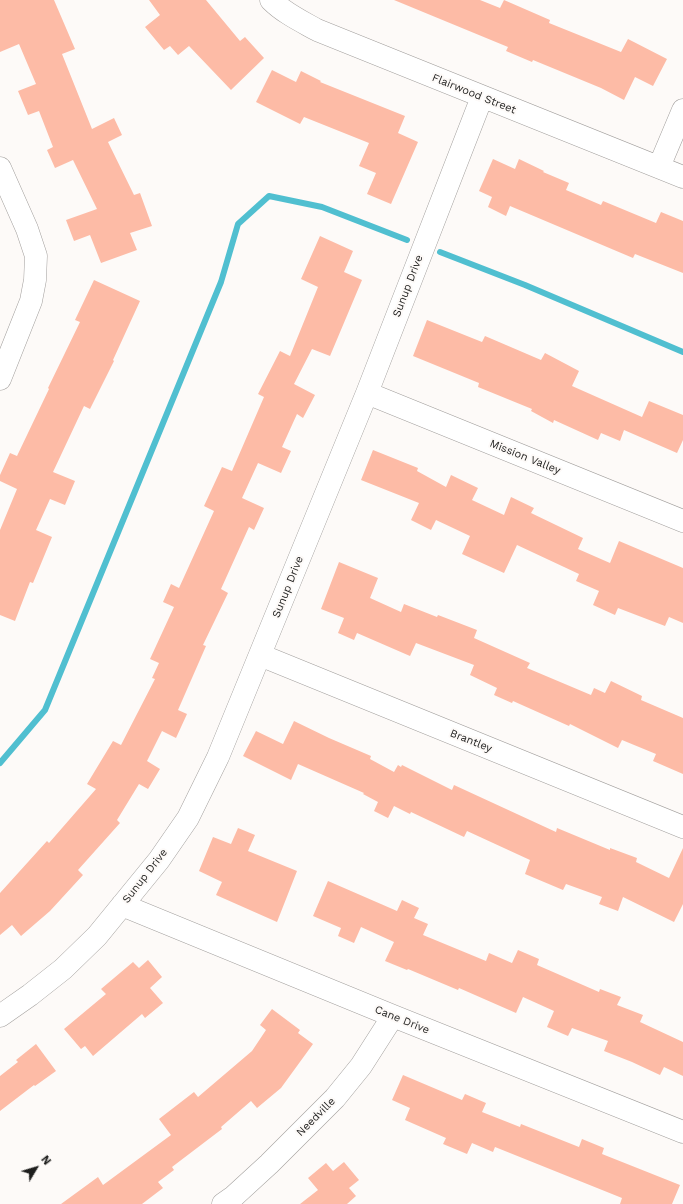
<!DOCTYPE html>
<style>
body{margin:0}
#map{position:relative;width:683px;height:1204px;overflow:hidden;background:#fdfaf8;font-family:"Work Sans",sans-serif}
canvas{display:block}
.north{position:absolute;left:16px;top:1148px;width:40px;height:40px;-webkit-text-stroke:3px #fdfaf8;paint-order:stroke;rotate:52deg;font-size:11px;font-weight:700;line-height:16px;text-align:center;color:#1e1e1d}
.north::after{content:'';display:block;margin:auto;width:14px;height:18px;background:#1e1e1d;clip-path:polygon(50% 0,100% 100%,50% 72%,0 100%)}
</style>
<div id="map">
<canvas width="683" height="1204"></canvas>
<div class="north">N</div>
</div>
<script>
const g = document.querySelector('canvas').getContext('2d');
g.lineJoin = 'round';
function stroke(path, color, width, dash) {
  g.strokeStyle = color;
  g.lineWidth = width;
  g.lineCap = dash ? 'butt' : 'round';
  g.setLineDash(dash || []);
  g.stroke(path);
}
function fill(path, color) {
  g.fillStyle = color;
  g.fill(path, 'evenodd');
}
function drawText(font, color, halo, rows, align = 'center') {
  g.font = font + ' "Work Sans",sans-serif';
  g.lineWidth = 4;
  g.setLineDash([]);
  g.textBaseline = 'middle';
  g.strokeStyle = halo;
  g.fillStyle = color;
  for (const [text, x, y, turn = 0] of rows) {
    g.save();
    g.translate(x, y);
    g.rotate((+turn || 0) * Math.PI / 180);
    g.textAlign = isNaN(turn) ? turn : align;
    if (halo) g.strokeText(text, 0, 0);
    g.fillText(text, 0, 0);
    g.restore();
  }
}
stroke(new Path2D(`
 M 440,252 L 525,285 L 683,352
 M 0,763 L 45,710 L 221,282 L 238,224 L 269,196 L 322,207 L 407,240`), '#50bfd0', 6);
fill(new Path2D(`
 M 0,0 L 54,0 L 75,49 L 62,54 L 92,129 L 114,118 L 122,135 L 108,142 L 134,195 L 140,193 L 152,226 L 130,233 L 137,250 L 101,263 L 90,235 L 74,241 L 66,220 L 97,209 L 73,160 L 55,168 L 47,150 L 53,147 L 39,111 L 28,115 L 18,91 L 36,84 L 19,44 L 0,52 Z
 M 149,0 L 206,0 L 240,41 L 245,37 L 264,58 L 231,90 L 189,46 L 178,55 L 170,46 L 164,50 L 145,27 L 160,15 Z
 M 394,0 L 480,0 L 500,8 L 504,0 L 550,20 L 549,23 L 621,52 L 628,39 L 667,59 L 653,86 L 635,77 L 624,100 L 601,88 L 533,60 L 532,62 L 506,51 L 508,47 Z
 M 272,70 L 296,82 L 301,71 L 321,81 L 320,82 L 405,116 L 398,133 L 418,142 L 391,204 L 367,194 L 376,173 L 359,166 L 369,143 L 304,117 L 300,124 L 256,102 Z
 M 493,159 L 515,169 L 519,159 L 544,171 L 543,172 L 569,183 L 566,190 L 601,205 L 603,201 L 656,223 L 661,212 L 683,221 L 683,273 L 635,254 L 633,258 L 510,206 L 506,216 L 488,207 L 492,197 L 479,191 Z
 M 320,236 L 353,251 L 344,272 L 362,280 L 330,356 L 312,349 L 294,384 L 315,395 L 303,418 L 297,414 L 282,447 L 291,451 L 281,473 L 258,463 L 242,498 L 264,508 L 254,530 L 249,527 L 221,589 L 228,593 L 203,645 L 206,646 L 178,710 L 187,714 L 176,738 L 162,731 L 147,761 L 160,769 L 148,789 L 139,784 L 117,820 L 120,823 L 78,870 L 83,875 L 50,911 L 21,936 L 12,925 L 0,935 L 0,893 L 47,841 L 49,843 L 96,789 L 87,784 L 113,741 L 121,745 L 155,679 L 152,678 L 159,663 L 150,659 L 174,607 L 163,602 L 171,584 L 179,588 L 214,511 L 204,506 L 222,467 L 232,471 L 264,397 L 258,394 L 280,351 L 290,356 L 318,287 L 301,279 Z
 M 94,280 L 140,301 L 113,360 L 114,361 L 90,409 L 84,406 L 53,472 L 75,481 L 65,505 L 50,499 L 36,530 L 52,537 L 33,583 L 30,582 L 15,621 L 0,615 L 0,530 L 17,489 L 0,481 L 0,475 L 10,453 L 17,456 L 49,389 L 48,388 L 80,322 L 75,320 Z
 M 427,320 L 482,342 L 485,336 L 541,360 L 545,353 L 579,371 L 572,386 L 642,417 L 649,401 L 683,415 L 683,440 L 677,453 L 624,430 L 620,441 L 601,433 L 598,440 L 554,420 L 553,423 L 531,411 L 532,409 L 478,387 L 479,383 L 413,356 Z
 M 373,450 L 418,468 L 417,471 L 446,487 L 451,475 L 478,488 L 472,500 L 504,515 L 511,497 L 534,508 L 531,513 L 583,538 L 578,549 L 610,563 L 619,541 L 683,568 L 683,623 L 669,617 L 665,626 L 618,608 L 615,615 L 593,605 L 599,591 L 576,581 L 579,574 L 517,545 L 504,573 L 462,554 L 470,536 L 436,520 L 431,530 L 411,520 L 419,503 L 361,480 Z
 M 339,562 L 378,578 L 370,598 L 401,612 L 404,604 L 437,617 L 438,615 L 477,630 L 474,638 L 530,663 L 527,668 L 591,695 L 594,688 L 605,693 L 611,681 L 642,696 L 641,700 L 683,718 L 683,774 L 653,761 L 656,754 L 622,740 L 618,748 L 570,724 L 569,726 L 513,701 L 512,703 L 494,695 L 497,688 L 470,675 L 474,665 L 416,643 L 410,656 L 357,633 L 354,640 L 338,633 L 344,618 L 321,609 Z
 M 294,721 L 329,738 L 371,756 L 370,759 L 394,772 L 398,765 L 401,767 L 402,765 L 452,790 L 454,785 L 556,832 L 557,828 L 610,850 L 610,848 L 637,858 L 636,862 L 669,878 L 683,848 L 683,904 L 674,922 L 623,897 L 618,911 L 599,904 L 602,897 L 566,884 L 563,890 L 525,874 L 530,860 L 467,831 L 464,837 L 411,812 L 410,814 L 394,806 L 388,818 L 374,811 L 378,802 L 363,794 L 364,793 L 298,764 L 291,780 L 243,756 L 256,731 L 283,744 Z
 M 238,828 L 255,835 L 248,851 L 297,871 L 277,922 L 216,895 L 222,882 L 199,871 L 213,837 L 231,844 Z
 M 328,881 L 397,911 L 402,900 L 419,908 L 414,918 L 428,924 L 423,935 L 486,961 L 489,953 L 512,963 L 518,950 L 539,959 L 537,965 L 599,992 L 600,989 L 621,997 L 617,1005 L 643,1015 L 640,1022 L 683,1042 L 683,1076 L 664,1067 L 660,1075 L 632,1062 L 604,1051 L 608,1041 L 572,1028 L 568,1036 L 547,1027 L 554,1011 L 523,997 L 516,1013 L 459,988 L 458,990 L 408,969 L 407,970 L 385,961 L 394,942 L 361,927 L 354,943 L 338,936 L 341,928 L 313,916 Z
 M 148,960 L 162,977 L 150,988 L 163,1003 L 145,1018 L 142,1014 L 93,1056 L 85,1046 L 81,1049 L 64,1029 L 106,994 L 101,989 L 133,962 L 139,968 Z
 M 272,1009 L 300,1030 L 298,1033 L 313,1044 L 281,1088 L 257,1108 L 251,1101 L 221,1127 L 222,1129 L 172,1167 L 174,1170 L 158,1182 L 163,1188 L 142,1204 L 61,1204 L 98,1177 L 103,1185 L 171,1135 L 159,1119 L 194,1092 L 198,1097 L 252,1051 L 266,1030 L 260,1025 Z
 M 36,1044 L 56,1071 L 35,1086 L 34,1085 L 0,1111 L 0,1076 L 18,1062 L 16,1060 Z
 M 403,1075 L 462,1100 L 465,1094 L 486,1103 L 482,1112 L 520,1127 L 521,1124 L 579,1147 L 582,1139 L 604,1148 L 602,1154 L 680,1185 L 672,1204 L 620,1204 L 622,1198 L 495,1147 L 493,1152 L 472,1143 L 467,1154 L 443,1144 L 446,1138 L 405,1120 L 410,1108 L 392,1100 Z
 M 344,1162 L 359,1180 L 349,1188 L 356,1196 L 347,1204 L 300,1204 L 318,1190 L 308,1178 L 326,1163 L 333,1171 Z`), '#fdbba6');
const minor = new Path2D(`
 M 271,0 C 284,13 301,21 317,30 L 683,177
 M 659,167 L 683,110
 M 0,168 L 27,229 L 36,256 L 35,280 L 31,301 L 0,379
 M 367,393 L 683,521
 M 260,655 L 683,827
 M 122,905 L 393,1016 L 683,1132
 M 0,1016 L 30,995 L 63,969 L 97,936 L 159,860 L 188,818 L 218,757 L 367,393 L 482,97
 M 223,1204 L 233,1197 L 269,1164 L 335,1098 L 361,1066 L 393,1016`);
stroke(minor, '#a3a09e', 23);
stroke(minor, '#fff', 22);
drawText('11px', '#1e1e1d', '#fdfaf8', [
 ["Flairwood Street",474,94,22],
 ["Sunup Drive",408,286,-69],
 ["Mission Valley",525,457,22],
 ["Sunup Drive",288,587,-68],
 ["Brantley",471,741,22],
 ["Sunup Drive",145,876,-52],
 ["Cane Drive",402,1020,22],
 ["Needville",316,1117,-45]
]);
</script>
